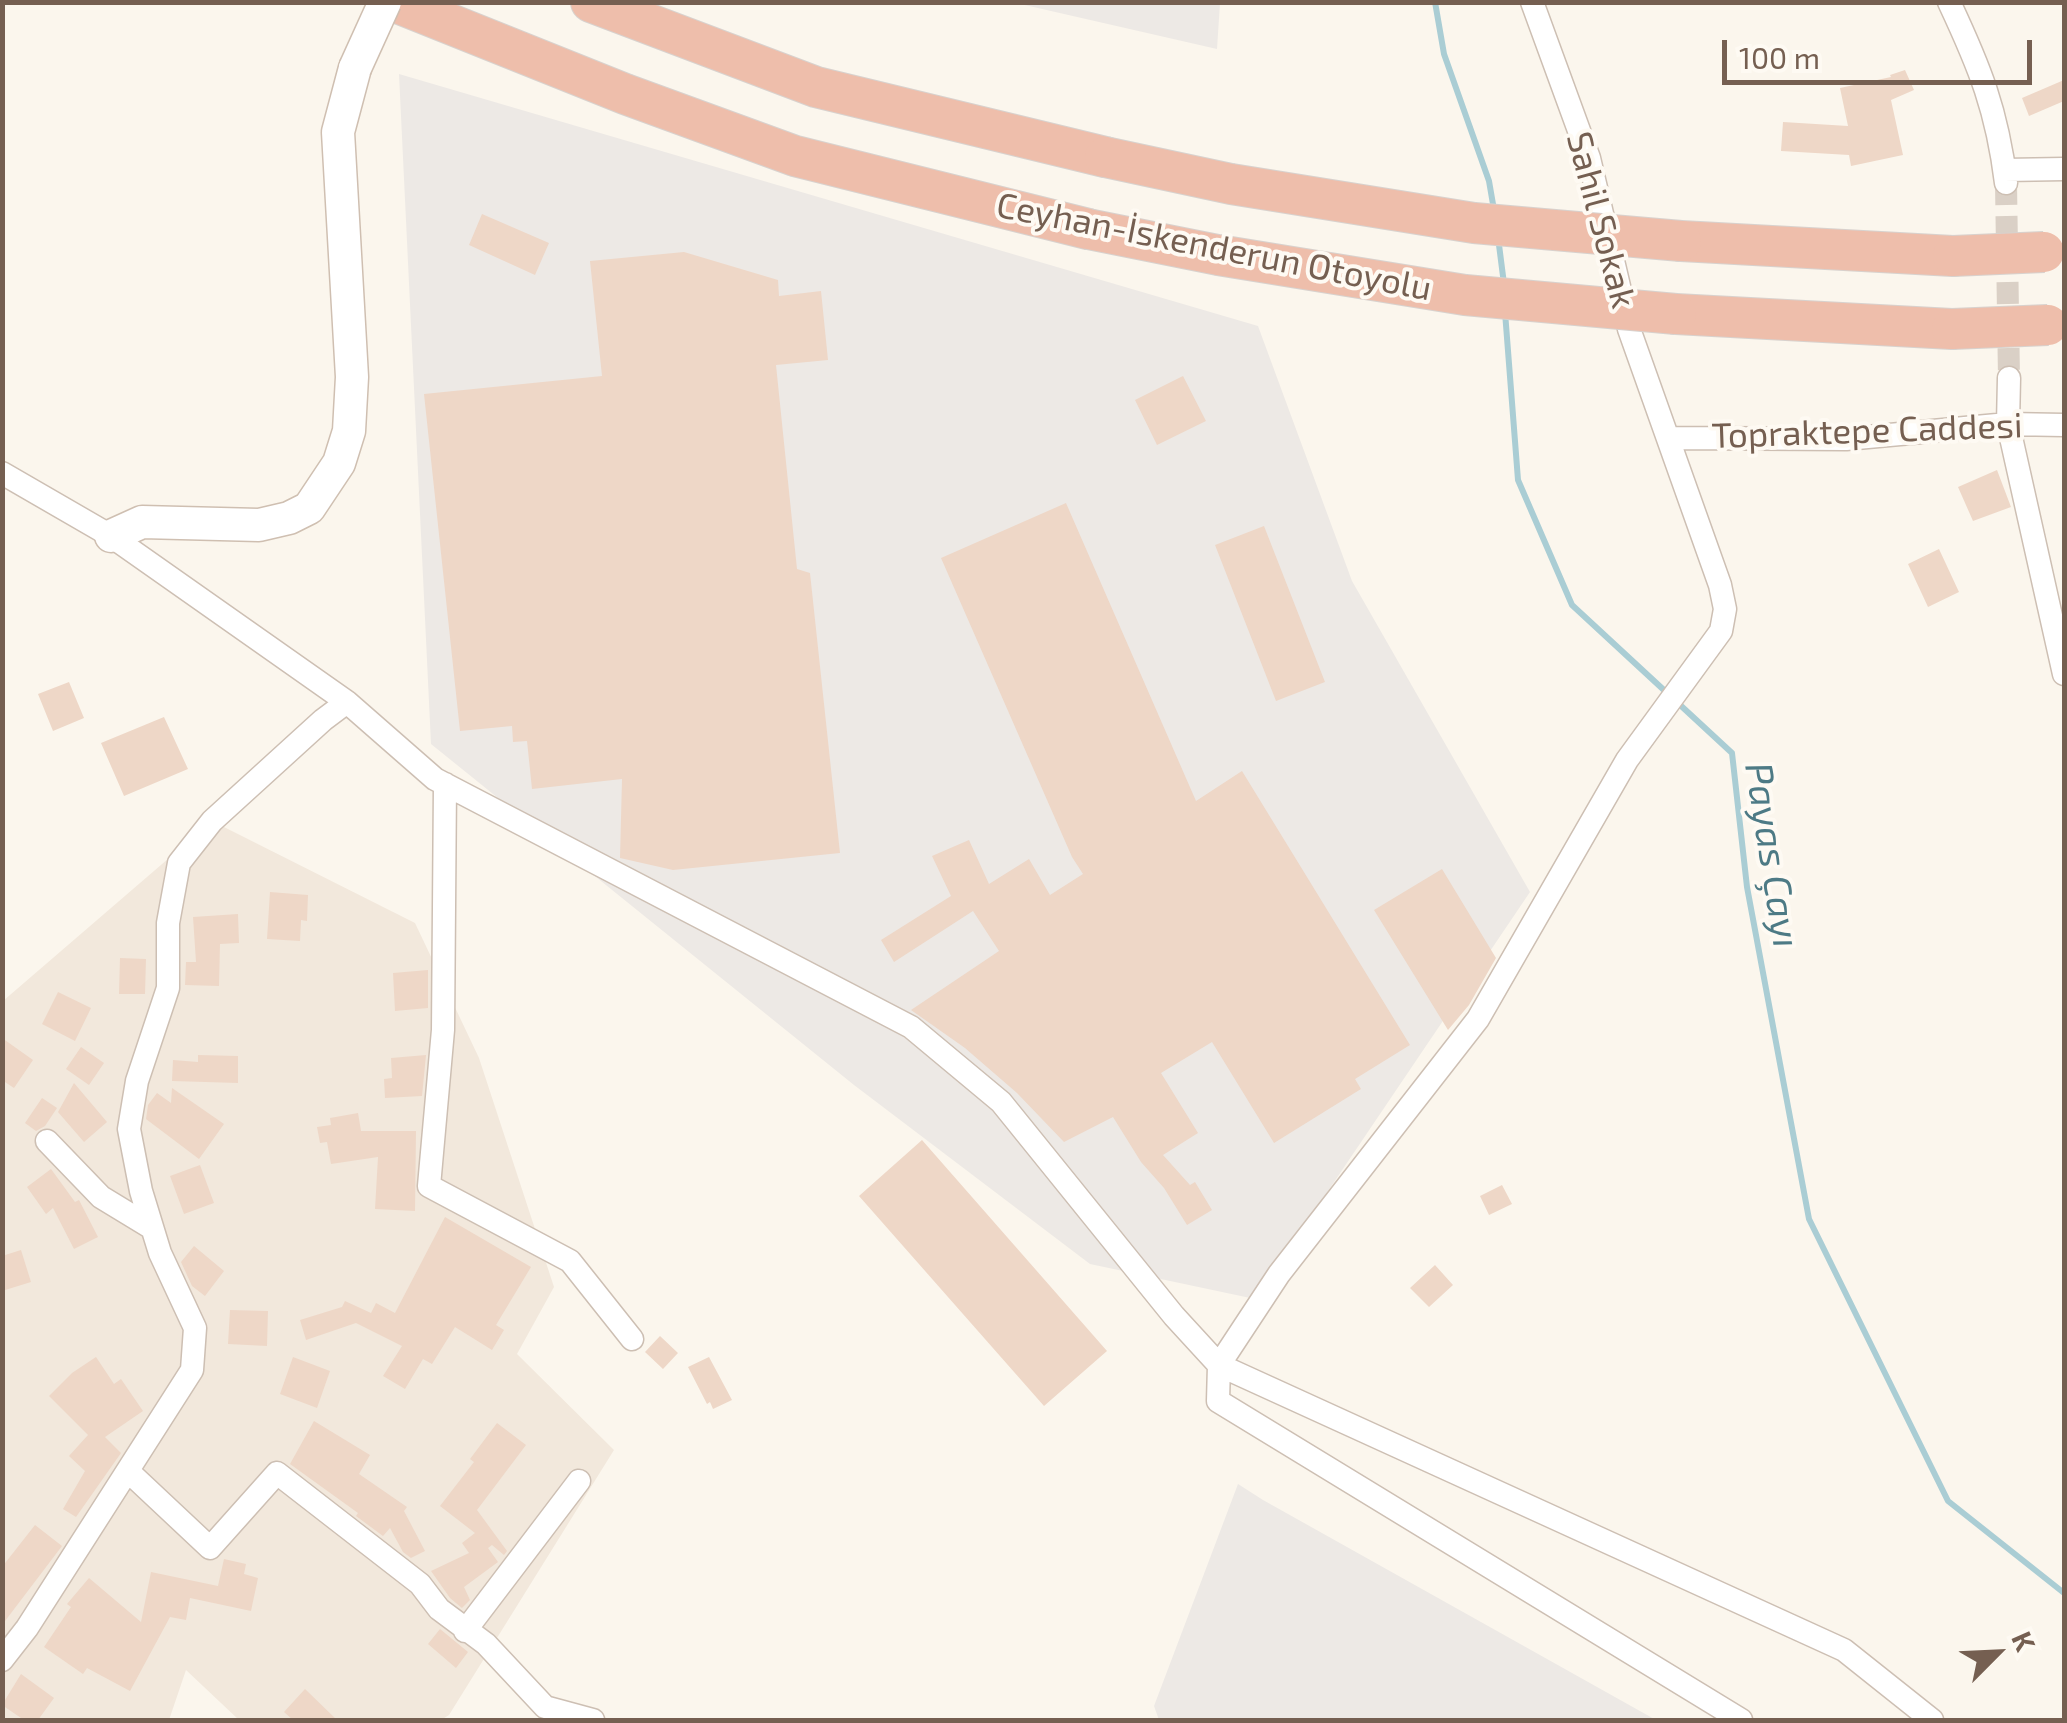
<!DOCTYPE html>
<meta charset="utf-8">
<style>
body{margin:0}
#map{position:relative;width:2067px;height:1723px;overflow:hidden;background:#fbf6ed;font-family:"Exo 2",sans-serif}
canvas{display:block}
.frame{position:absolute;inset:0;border:5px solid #755f51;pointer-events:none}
.north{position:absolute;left:1947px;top:1603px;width:100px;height:100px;-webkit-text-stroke:8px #fefaf3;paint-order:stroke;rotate:66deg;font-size:28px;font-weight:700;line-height:40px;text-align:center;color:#755f51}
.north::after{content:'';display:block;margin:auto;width:35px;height:45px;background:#755f51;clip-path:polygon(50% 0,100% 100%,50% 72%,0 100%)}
.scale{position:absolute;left:1722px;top:40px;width:310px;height:45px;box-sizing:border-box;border:5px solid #755f51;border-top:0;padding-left:12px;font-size:30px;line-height:35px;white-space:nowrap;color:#755f51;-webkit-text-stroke:8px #fefaf3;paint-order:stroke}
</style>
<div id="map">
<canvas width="2067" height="1723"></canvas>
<div class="frame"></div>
<div class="north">K</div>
<div class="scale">100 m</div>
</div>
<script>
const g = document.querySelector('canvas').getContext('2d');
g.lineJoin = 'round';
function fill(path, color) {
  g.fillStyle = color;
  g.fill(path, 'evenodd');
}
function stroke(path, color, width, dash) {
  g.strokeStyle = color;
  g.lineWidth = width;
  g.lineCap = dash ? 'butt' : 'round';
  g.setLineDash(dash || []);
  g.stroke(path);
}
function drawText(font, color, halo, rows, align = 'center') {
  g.font = font + ' "Exo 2",sans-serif';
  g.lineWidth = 8;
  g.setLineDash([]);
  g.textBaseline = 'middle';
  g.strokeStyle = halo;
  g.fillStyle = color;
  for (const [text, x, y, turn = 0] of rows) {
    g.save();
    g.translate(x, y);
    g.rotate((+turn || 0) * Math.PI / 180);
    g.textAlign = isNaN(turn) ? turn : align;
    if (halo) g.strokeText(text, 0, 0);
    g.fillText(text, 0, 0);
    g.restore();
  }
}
fill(new Path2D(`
 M 212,821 L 415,923 L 479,1058 L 554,1287 L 517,1354 L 614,1450 L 449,1715 L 441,1720 L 239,1720 L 186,1670 L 169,1720 L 3,1720 L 3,1001 Z`), '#f2e8dc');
fill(new Path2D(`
 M 1016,3 L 1220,3 L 1217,49 Z
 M 399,74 L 1258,326 L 1352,581 L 1530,892 L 1255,1299 L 1090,1264 L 854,1085 L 431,744 Z
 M 1238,1484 L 1263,1500 L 1656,1720 L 1159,1720 L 1154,1706 Z`), '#ede9e5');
stroke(new Path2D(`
 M 1435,2 L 1444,54 L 1489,181 L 1494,210
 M 1498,237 L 1504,284
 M 1505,312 L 1518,480 L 1572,605 L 1732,753 L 1747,887 L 1809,1219 L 1948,1501 L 2064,1593`), '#aacdd4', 6);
fill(new Path2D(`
 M 1905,70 L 1914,90 L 1891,100 L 1903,155 L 1851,166 L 1849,155 L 1781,151 L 1783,122 L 1848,126 L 1840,88 L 1891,77 L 1890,75 Z
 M 2064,80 L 2064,101 L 2029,116 L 2022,98 Z
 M 482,214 L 549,243 L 535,275 L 469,245 Z
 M 684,252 L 778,280 L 779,296 L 821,291 L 828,360 L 776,365 L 797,569 L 810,573 L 840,853 L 673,870 L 620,858 L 622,779 L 532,789 L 527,741 L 513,742 L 512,726 L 460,731 L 424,394 L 602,376 L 590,261 Z
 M 1183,376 L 1206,421 L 1157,445 L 1135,400 Z
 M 1997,470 L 2011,507 L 1973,521 L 1958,487 Z
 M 1066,503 L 1196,801 L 1242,771 L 1410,1045 L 1355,1079 L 1361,1089 L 1274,1143 L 1212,1042 L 1161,1073 L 1198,1133 L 1163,1155 L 1190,1185 L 1195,1182 L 1212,1210 L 1187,1225 L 1164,1188 L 1141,1162 L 1113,1117 L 1064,1142 L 1017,1093 L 965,1048 L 911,1010 L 999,951 L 973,911 L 894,962 L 881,940 L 951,896 L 932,856 L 969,840 L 989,884 L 1029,859 L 1050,895 L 1083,874 L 1072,857 L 941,558 Z
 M 1264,526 L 1325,682 L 1276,701 L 1215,545 Z
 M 1939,549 L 1959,592 L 1928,607 L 1908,564 Z
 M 69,682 L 84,718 L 53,731 L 38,694 Z
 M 164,717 L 188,769 L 124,796 L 101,743 Z
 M 1442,869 L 1496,958 L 1469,1005 L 1448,1030 L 1374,910 Z
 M 270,892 L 308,895 L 307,921 L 301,920 L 300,941 L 267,939 Z
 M 238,914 L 239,943 L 220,944 L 219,986 L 185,985 L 186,962 L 196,962 L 193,917 Z
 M 120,958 L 146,959 L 145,994 L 119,994 Z
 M 428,970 L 428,1008 L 395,1011 L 393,973 Z
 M 58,992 L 91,1008 L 75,1041 L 42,1024 Z
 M 2,1038 L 33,1060 L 14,1088 L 2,1080 Z
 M 81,1047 L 104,1063 L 89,1085 L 66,1069 Z
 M 198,1055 L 238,1056 L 238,1083 L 172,1081 L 173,1060 L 198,1062 Z
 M 426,1055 L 422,1096 L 385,1098 L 384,1079 L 392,1078 L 391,1058 Z
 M 74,1083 L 107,1122 L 84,1142 L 58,1112 Z
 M 172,1088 L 224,1124 L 199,1159 L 146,1119 L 148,1105 L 157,1093 L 171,1103 Z
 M 42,1098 L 57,1108 L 45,1126 L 36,1131 L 25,1123 Z
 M 358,1113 L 361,1131 L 416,1131 L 415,1211 L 375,1209 L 378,1157 L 331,1164 L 327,1142 L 320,1143 L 317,1127 L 331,1125 L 330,1118 Z
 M 922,1140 L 1107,1351 L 1044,1406 L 859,1196 Z
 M 200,1165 L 214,1203 L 184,1214 L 170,1176 Z
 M 51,1169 L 75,1202 L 79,1200 L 98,1237 L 74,1249 L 53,1208 L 46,1214 L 27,1187 Z
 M 1502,1185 L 1512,1204 L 1489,1215 L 1480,1196 Z
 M 445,1217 L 531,1267 L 496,1325 L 504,1330 L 492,1350 L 455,1327 L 432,1364 L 423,1359 L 405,1389 L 383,1376 L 402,1346 L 356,1323 L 306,1340 L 300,1320 L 342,1307 L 345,1301 L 371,1313 L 376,1303 L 395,1313 Z
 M 194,1246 L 224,1271 L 205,1296 L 192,1286 L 181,1262 Z
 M 21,1250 L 31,1282 L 2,1291 L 2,1256 Z
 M 1435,1265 L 1453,1285 L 1429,1307 L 1410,1288 Z
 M 230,1310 L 268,1311 L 267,1346 L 228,1344 Z
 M 660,1336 L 678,1353 L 663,1369 L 645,1352 Z
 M 96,1357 L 114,1384 L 121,1379 L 143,1411 L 105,1437 L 121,1453 L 76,1517 L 63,1509 L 85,1471 L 69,1456 L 88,1435 L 49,1396 L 72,1373 Z
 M 293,1357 L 330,1371 L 317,1408 L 280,1394 Z
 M 709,1357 L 732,1400 L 713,1409 L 710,1402 L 707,1404 L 688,1367 Z
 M 314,1421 L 370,1455 L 359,1474 L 407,1507 L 404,1511 L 425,1551 L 411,1558 L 403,1552 L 390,1528 L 383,1536 L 356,1516 L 358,1513 L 290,1464 Z
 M 497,1423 L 526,1445 L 477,1510 L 507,1551 L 504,1555 L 492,1545 L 488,1548 L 498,1562 L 464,1587 L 470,1600 L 462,1608 L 450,1598 L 431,1571 L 469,1553 L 462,1543 L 475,1533 L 440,1506 L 474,1462 L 470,1459 Z
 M 35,1525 L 62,1546 L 2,1625 L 2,1567 Z
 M 224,1559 L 246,1564 L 244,1574 L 258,1578 L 251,1611 L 190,1598 L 186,1620 L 170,1617 L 130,1691 L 87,1668 L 83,1674 L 44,1647 L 71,1607 L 67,1604 L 89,1578 L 141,1622 L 151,1572 L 218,1586 Z
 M 440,1629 L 468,1652 L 456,1668 L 428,1644 Z
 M 21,1674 L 54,1698 L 38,1720 L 24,1720 L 2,1705 Z
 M 305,1689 L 337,1720 L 293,1720 L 284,1712 Z`), '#eed7c7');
stroke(new Path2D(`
 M 2006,183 L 2009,378`), '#dad0c6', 22, [22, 11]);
const street = new Path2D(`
 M 1532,2 L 1589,158 L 1629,329 L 1720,585 L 1725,609 L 1721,631 L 1627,760 L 1478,1019 L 1279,1274 L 1219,1365 L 1218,1401 L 1741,1720
 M 1949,2 C 1980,68 1997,110 2006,183
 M 2005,170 L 2064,169
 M 2009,378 L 2008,424 L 2064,674
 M 1670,438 L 1846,439 L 2008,424 L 2064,425
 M 2,473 L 111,536 L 347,702 L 435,779 L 911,1027 L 1001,1102 L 1174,1316 L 1219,1365 L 1844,1650 L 1932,1720
 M 445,784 L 443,1030 L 429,1186 L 570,1261 L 632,1339
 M 47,1141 L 101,1197 L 152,1228
 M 129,1472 L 210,1548 L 277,1473 L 420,1584 L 439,1609 L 486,1644 L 545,1707 L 593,1720
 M 465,1631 L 579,1481
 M 2,1660 L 27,1628 L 192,1370 L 195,1328 L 160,1253 L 141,1191 L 129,1129 L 137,1081 L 168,988 L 168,923 L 179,863 L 212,821 L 323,720 L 347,702`);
const secondary = new Path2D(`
 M 111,536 L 142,522 L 259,525 L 289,518 L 309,508 L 339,463 L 349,431 L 352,377 L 338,132 L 355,68`);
const highway = new Path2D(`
 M 395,2 L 625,94 L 795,156 L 1088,229
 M 591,2 L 816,87 L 1105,157
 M 1681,241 L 1953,256
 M 1676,314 L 1952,329`);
stroke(street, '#cdbfb3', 25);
stroke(secondary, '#cfbfb1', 35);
stroke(highway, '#d8d2ce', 42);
stroke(street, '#fff', 22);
stroke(secondary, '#fff', 32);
stroke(highway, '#eebeab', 40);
const secondaryBridge = new Path2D(`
 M 355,68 L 385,2`);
const highwayBridge = new Path2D(`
 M 1105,157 L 1231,184 L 1474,223 L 1681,241
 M 1088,229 L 1218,255 L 1465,295 L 1676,314
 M 1953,256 L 2044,252
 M 1952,329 L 2048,325`);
stroke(secondaryBridge, '#cfbfb1', 35, []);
stroke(highwayBridge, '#d8d2ce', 42, []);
stroke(secondaryBridge, '#fff', 32);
stroke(highwayBridge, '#eebeab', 40);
drawText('35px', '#755f51', '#fefaf3', [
 ["Sahil Sokak",1601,220,75],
 ["Ceyhan-İskenderun Otoyolu",1214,247,11],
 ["Topraktepe Caddesi",1867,431,-2]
]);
drawText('italic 38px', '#4d7a85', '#fefaf3', [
 ["Payas Çayı",1772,855,81]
]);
</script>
